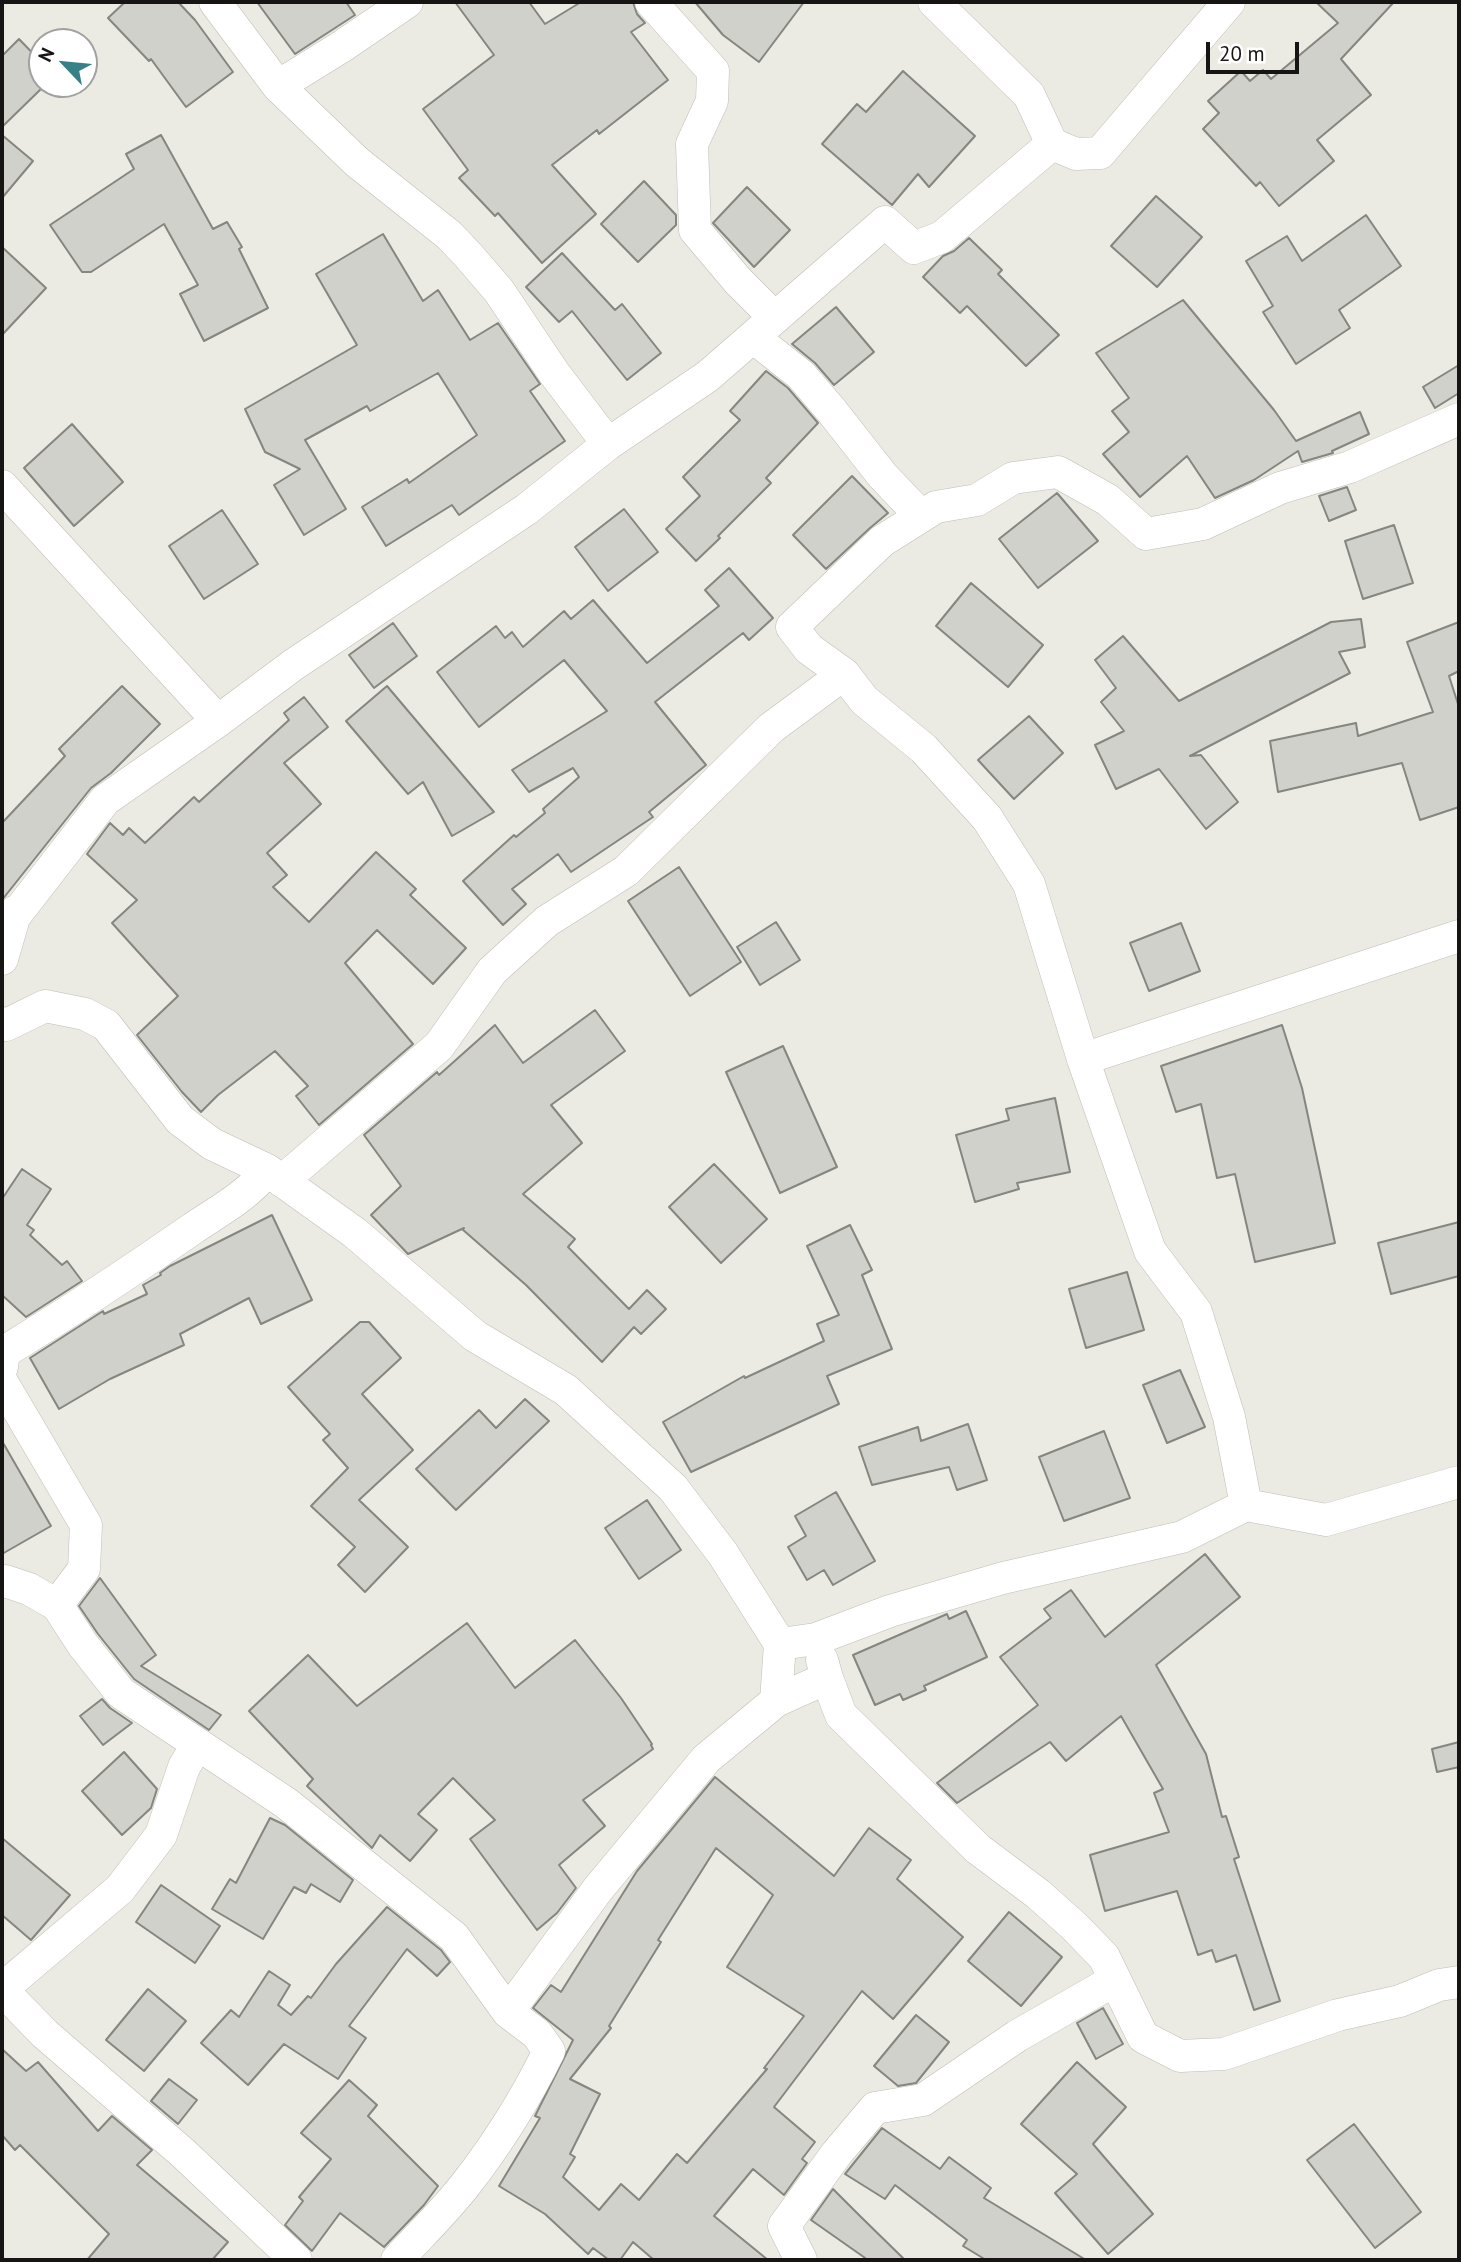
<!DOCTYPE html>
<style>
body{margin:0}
#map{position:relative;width:1461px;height:2262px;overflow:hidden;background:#ebeae3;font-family:"PT Sans",sans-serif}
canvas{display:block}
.frame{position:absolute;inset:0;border:4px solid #161513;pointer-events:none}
.north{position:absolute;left:28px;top:28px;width:70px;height:70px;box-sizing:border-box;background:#fff;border:2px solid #a2a1a1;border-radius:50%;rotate:296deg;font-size:19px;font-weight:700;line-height:28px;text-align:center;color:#161513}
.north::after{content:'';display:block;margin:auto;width:24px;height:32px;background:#388087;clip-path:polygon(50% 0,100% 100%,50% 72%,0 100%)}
.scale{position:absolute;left:1206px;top:42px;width:93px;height:32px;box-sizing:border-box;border:4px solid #161513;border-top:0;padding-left:9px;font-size:21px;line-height:24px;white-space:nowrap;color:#161513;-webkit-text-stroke:5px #fff;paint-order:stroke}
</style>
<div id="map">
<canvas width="1461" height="2262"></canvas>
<div class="frame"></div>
<div class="north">N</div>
<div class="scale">20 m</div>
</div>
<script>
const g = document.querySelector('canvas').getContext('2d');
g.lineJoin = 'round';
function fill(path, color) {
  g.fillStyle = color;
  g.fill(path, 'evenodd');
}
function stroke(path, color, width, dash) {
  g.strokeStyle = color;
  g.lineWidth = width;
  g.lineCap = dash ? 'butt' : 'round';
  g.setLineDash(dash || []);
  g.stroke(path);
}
const building = new Path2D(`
 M 125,2 L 178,2 L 195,20 L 233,72 L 186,107 L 151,59 L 149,61 L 108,18 Z
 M 257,2 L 346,2 L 355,15 L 295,54 Z
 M 455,2 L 529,2 L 545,24 L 581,2 L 633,2 L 637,14 L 645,23 L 631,32 L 668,80 L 599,134 L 597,130 L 552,165 L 596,214 L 542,263 L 498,213 L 495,216 L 459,178 L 468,170 L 423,109 L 494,55 Z
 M 695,2 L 804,2 L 759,62 L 723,35 Z
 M 1316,2 L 1394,2 L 1341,59 L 1371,95 L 1317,140 L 1334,161 L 1279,206 L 1260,182 L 1256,186 L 1203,129 L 1219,113 L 1208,101 L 1241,71 L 1250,81 L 1263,70 L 1271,79 L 1338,23 Z
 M 19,39 L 42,63 L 42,88 L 2,127 L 2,56 Z
 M 903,71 L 975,136 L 929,187 L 918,174 L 892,205 L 822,144 L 857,104 L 866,112 Z
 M 2,135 L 33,161 L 2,198 Z
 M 161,135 L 213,229 L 227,222 L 242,247 L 239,249 L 268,308 L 204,341 L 180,294 L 198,285 L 164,224 L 91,272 L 82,272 L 50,225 L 134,169 L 126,154 Z
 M 644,181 L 676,215 L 676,225 L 638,262 L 601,224 Z
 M 747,187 L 790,230 L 754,267 L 713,223 Z
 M 1156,196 L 1202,237 L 1157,287 L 1111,246 Z
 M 1366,215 L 1401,266 L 1339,310 L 1350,328 L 1296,364 L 1263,312 L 1273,306 L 1246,261 L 1287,236 L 1302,261 Z
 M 383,234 L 423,301 L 438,290 L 470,340 L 498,323 L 540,384 L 530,391 L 565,441 L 459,515 L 452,505 L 386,546 L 362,507 L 407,479 L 409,483 L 477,435 L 438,373 L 370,411 L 367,406 L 305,440 L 346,509 L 304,535 L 274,485 L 300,469 L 265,452 L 245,409 L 357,345 L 316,274 Z
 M 969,238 L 1002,270 L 998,274 L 1059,335 L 1026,366 L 967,306 L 960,313 L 923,277 L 943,256 L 954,251 Z
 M 2,247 L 46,288 L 2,335 Z
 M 562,253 L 615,310 L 622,304 L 661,353 L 627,380 L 572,311 L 559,322 L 526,287 Z
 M 1183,300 L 1274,410 L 1296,441 L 1360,412 L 1369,434 L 1332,451 L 1333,453 L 1302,462 L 1298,451 L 1254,480 L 1215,498 L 1187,456 L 1140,497 L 1103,454 L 1129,432 L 1112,411 L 1129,398 L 1096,353 Z
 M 836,307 L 874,352 L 834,385 L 815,363 L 792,344 Z
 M 1459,365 L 1459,393 L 1435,408 L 1423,387 Z
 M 766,371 L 788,388 L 818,423 L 766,478 L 771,483 L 718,536 L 720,538 L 696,561 L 666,529 L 700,496 L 683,477 L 740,420 L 730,411 Z
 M 72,424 L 123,482 L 74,526 L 24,468 Z
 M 852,476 L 888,513 L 870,528 L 826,569 L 793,535 Z
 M 1347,487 L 1356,510 L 1329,521 L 1319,496 Z
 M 1057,493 L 1098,541 L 1038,588 L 999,539 Z
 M 624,509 L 658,552 L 608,591 L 575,547 Z
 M 222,510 L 258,564 L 204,599 L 169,546 Z
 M 1394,525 L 1413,583 L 1363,599 L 1345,541 Z
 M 729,568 L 773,618 L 749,640 L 743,633 L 655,702 L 706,765 L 649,812 L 653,817 L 571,872 L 558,854 L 512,889 L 526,904 L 503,925 L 463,881 L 514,835 L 516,837 L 545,813 L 543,809 L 579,777 L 573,768 L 529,792 L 512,770 L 607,711 L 564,660 L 479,727 L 437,672 L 496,626 L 505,638 L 512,632 L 523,647 L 564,611 L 571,619 L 593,600 L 647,663 L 719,606 L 705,590 Z
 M 971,583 L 1043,645 L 1008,687 L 936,626 Z
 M 1361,619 L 1365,647 L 1339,652 L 1350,673 L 1190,756 L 1201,755 L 1238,802 L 1206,829 L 1159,769 L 1116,789 L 1095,745 L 1124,731 L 1101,702 L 1116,688 L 1095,660 L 1123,636 L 1179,701 L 1331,622 Z
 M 1459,622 L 1459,671 L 1449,676 L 1458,704 L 1459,704 L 1459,807 L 1420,820 L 1402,763 L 1278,792 L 1270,741 L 1356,723 L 1358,736 L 1433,712 L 1407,642 Z
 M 393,623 L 417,656 L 374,688 L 349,655 Z
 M 122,686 L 160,724 L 111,773 L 91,788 L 2,900 L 2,823 L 65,756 L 59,749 Z
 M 387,686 L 436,744 L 494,812 L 452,836 L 423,782 L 408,794 L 346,721 Z
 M 304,697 L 328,727 L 284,763 L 321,804 L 267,853 L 287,875 L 273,887 L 309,922 L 376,852 L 416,889 L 410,895 L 466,948 L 433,984 L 377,930 L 345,963 L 413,1044 L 319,1125 L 296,1096 L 308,1086 L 275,1051 L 218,1095 L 201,1112 L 182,1092 L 137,1035 L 178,996 L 112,923 L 137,900 L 87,854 L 110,823 L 123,835 L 129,828 L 145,843 L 194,797 L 199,802 L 289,720 L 284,713 Z
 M 1029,716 L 1063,753 L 1014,799 L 978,760 Z
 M 679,867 L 741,962 L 690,996 L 628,901 Z
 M 776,922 L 800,960 L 760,985 L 737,947 Z
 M 1181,923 L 1200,971 L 1149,991 L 1130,943 Z
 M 595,1010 L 625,1051 L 551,1105 L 582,1143 L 523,1194 L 575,1239 L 568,1247 L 629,1309 L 647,1290 L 666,1309 L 641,1334 L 634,1327 L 602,1362 L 526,1285 L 462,1229 L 464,1228 L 408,1254 L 371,1215 L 401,1186 L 364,1135 L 437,1072 L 439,1075 L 495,1025 L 523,1063 Z
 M 1282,1025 L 1302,1088 L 1335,1243 L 1255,1262 L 1235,1174 L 1217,1178 L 1201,1104 L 1176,1112 L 1161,1066 Z
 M 783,1046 L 837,1167 L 780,1193 L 726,1072 Z
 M 1055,1098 L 1070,1172 L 1017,1183 L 1019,1189 L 975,1202 L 956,1135 L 1009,1120 L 1006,1109 Z
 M 714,1164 L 767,1219 L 721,1263 L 669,1207 Z
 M 22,1169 L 51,1189 L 27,1225 L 34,1230 L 30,1235 L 62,1265 L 67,1261 L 82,1281 L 26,1317 L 2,1295 L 2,1199 Z
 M 272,1215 L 312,1300 L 261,1324 L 249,1298 L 180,1334 L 184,1345 L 110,1379 L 59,1409 L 30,1358 L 103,1311 L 104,1314 L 147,1294 L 143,1285 L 161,1275 L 160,1273 L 170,1266 Z
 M 1459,1222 L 1459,1276 L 1391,1294 L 1378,1243 Z
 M 850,1225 L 872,1270 L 862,1275 L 892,1349 L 827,1376 L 839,1404 L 691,1472 L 663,1422 L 744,1376 L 745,1378 L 824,1341 L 817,1324 L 839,1315 L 807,1246 Z
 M 1127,1272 L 1144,1330 L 1086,1348 L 1069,1289 Z
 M 360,1322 L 369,1322 L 401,1358 L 362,1394 L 413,1450 L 359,1500 L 408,1547 L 365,1592 L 338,1565 L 355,1547 L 311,1506 L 348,1468 L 323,1440 L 330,1434 L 288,1387 Z
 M 1180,1370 L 1205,1427 L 1167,1443 L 1143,1385 Z
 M 525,1399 L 549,1421 L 456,1510 L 416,1469 L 479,1410 L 496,1428 Z
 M 968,1424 L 987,1480 L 957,1490 L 949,1467 L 872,1485 L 859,1447 L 918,1427 L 921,1441 Z
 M 1104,1431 L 1130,1498 L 1064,1521 L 1039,1457 Z
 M 2,1441 L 51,1526 L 2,1554 Z
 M 836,1492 L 875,1561 L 833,1585 L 824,1570 L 807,1580 L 788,1547 L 806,1536 L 795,1516 Z
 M 647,1500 L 681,1550 L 639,1579 L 605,1528 Z
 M 1205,1554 L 1240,1597 L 1156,1665 L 1206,1754 L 1222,1817 L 1226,1816 L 1239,1857 L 1234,1859 L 1280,2001 L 1254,2010 L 1236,1955 L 1216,1962 L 1212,1950 L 1198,1955 L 1177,1891 L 1105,1911 L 1090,1855 L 1169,1832 L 1154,1793 L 1163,1789 L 1121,1716 L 1066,1761 L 1050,1742 L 957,1803 L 937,1783 L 1038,1705 L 1000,1657 L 1051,1618 L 1044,1609 L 1071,1590 L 1105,1637 Z
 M 100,1578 L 156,1655 L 141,1666 L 221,1715 L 209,1730 L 134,1679 L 98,1634 L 79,1606 Z
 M 966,1611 L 987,1657 L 924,1686 L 926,1690 L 903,1700 L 900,1694 L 875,1705 L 853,1655 L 947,1614 L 949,1619 Z
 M 467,1623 L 515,1688 L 575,1640 L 621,1698 L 652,1744 L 651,1745 L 653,1749 L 583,1800 L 605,1826 L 559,1865 L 576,1888 L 557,1913 L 537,1930 L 470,1839 L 495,1820 L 453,1778 L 418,1814 L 437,1830 L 410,1861 L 380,1835 L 372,1848 L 307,1786 L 313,1779 L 249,1711 L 308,1655 L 357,1706 Z
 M 102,1699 L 110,1708 L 132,1723 L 103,1745 L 80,1716 Z
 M 1459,1742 L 1459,1767 L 1437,1772 L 1432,1749 Z
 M 124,1752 L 157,1789 L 151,1808 L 122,1835 L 82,1791 Z
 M 715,1777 L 834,1876 L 869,1828 L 911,1860 L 897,1879 L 963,1937 L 893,2019 L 862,1991 L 774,2107 L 815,2142 L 802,2159 L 807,2163 L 784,2195 L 753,2169 L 714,2216 L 768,2260 L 654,2260 L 633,2242 L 620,2260 L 609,2260 L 593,2248 L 588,2254 L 545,2214 L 499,2186 L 540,2118 L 535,2116 L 573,2040 L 533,2008 L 551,1985 L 561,1992 L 637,1871 ZM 716,1848 L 773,1895 L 727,1967 L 804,2016 L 764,2068 L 767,2069 L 687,2163 L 677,2154 L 639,2200 L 621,2184 L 599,2210 L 563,2177 L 575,2157 L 570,2154 L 600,2094 L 570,2079 L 611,2028 L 609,2026 L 661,1942 L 658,1940 Z
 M 270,1818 L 285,1825 L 353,1880 L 340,1902 L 311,1884 L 306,1893 L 294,1887 L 263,1939 L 212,1909 L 230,1879 L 236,1883 Z
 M 2,1838 L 70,1895 L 31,1940 L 2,1915 Z
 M 161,1885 L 220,1926 L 195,1963 L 136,1922 Z
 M 387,1907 L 441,1950 L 450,1962 L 437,1976 L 407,1949 L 349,2026 L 366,2038 L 338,2079 L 284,2044 L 248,2085 L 201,2043 L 231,2010 L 239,2017 L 269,1971 L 290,1985 L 278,2005 L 291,2015 L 308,1996 L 311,1998 L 336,1964 Z
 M 1009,1912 L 1062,1957 L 1021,2006 L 968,1961 Z
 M 148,1989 L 186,2021 L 144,2071 L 106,2040 Z
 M 1103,2008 L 1123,2044 L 1096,2059 L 1077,2023 Z
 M 916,2015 L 949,2042 L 916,2083 L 898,2086 L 874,2066 Z
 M 2,2049 L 26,2071 L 38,2062 L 98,2131 L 112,2116 L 152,2150 L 137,2165 L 228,2242 L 212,2260 L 87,2260 L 109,2234 L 20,2145 L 15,2150 L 2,2135 Z
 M 1077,2062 L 1126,2107 L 1093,2144 L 1153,2214 L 1108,2254 L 1055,2193 L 1077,2174 L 1021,2124 Z
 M 169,2079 L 197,2100 L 178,2124 L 151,2101 Z
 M 349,2080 L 377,2105 L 368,2116 L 438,2186 L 424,2205 L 384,2247 L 340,2213 L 312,2251 L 285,2225 L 303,2201 L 299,2197 L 331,2159 L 301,2133 Z
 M 1354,2124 L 1421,2212 L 1375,2248 L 1307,2160 Z
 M 882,2128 L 940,2169 L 949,2157 L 991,2188 L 984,2198 L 1086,2260 L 986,2260 L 963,2246 L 967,2240 L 895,2185 L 885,2199 L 845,2174 Z
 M 833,2189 L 860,2216 L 905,2260 L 868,2260 L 811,2220 Z`);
fill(building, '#cfd1ca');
stroke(building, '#84867f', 2);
const minor = new Path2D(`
 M 215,2 L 278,86
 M 407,2 L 341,47 L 278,86 L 357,162 L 449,235 L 468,255 L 499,291 L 554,373 L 608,444
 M 651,2 L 713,71 L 712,101 L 692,144 L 695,230 L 738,281 L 775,318
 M 934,2 L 1029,95 L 1052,144
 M 753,337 L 801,375 L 831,410 L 882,475 L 921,516
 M 2,486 L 218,721
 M 2,930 L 18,912 L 105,800 L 218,721 L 293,665 L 527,509 L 608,444 L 708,376 L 885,222 L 914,248 L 942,237 L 1052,144 L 1076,154 L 1100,153 L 1229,2
 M 2,959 L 16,911
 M 2,1023 L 6,1025 L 45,1006 L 85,1014 L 106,1025 L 180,1120 L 212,1144 L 267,1170 L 355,1233 L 475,1336 L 566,1390 L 673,1488 L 723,1554 L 780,1644 L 816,1639 L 890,1611 L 1003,1578 L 1182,1537 L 1246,1505 L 1326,1520 L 1459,1482
 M 1083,1059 L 1459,936
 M 282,1181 L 439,1046 L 492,971 L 547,921 L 626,871 L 771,728 L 844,674
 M 2,1367 L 4,1352 C 68,1313 130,1272 192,1229 C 217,1212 249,1195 267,1170
 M 2,1382 L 86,1525 L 84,1569 L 57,1605
 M 1246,1505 L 1229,1417 L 1196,1312 L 1150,1251 L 1083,1059 L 1029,884 L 987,818 L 924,749 L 864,700 L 844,674 L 809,649 L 792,627 L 882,541 L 936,507 L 977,500 L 1013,478 L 1058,472 L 1108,500 L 1146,534 L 1203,524 L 1280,488 L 1350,467 L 1459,419
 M 2,1582 L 5,1581 L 29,1589 L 57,1605 L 83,1645 L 121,1693 L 286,1803 L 454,1937 L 508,2012 L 537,2034 L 549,2051 C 526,2098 498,2143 466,2184 C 445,2211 420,2235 397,2260
 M 827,1678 L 841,1715 L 978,1849 L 1038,1894 L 1074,1926 L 1104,1957 L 1143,2037 L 1180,2056 L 1224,2054 L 1338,2015 L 1400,2001 L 1439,1985 L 1459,1982
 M 776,1701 L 780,1644
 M 2,1989 L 120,1889 L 161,1835 L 184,1767 L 197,1745
 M 2,1990 L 45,2034 L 184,2154 L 296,2260
 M 508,2012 L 598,1889 L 706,1759 L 776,1701 L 827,1678 L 822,1660
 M 801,2260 L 784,2226 L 837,2153 L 875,2108 L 923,2100 L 1017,2036 L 1115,1980`);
stroke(minor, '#bfbeb6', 33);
stroke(minor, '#fff', 32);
</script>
